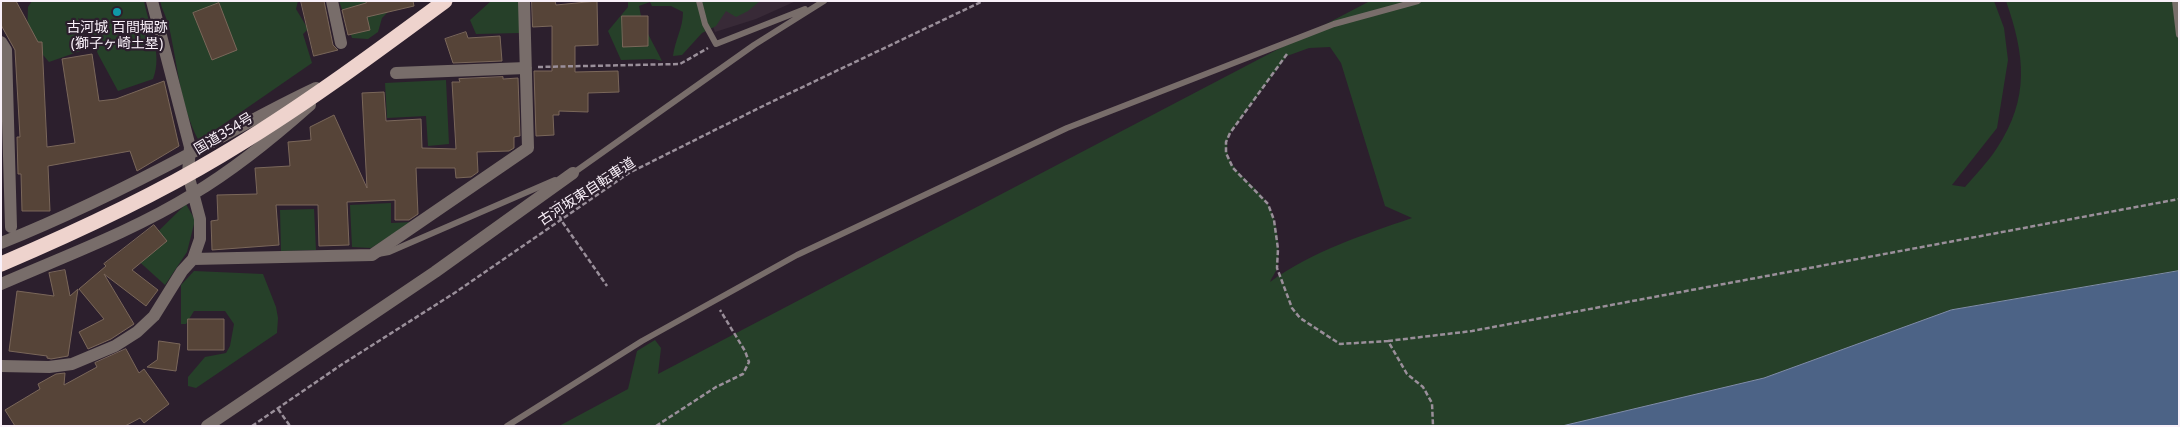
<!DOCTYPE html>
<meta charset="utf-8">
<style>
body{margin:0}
#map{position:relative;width:2180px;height:427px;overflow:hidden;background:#2c1f2d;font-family:"Noto Sans",sans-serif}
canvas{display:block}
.frame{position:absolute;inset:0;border:2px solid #f9f0f9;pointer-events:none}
</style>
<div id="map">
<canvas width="2180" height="427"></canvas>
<div class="frame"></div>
</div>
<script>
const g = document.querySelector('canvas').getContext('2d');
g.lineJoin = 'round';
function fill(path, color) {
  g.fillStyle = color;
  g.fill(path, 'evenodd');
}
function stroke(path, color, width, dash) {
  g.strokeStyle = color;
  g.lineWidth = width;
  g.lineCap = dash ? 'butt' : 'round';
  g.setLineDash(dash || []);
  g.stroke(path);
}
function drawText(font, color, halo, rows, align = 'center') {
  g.font = font + ' "Noto Sans","Noto Sans JP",sans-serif';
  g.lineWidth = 4.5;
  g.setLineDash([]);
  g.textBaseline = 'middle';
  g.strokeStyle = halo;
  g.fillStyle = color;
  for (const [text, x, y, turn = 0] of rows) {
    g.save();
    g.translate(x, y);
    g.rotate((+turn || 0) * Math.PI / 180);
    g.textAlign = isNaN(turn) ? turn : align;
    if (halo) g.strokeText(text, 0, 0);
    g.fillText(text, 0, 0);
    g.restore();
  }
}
fill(new Path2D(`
 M 703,1 L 796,1 L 756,19 L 715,32 Z`), '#382a37');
fill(new Path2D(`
 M 32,1 L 144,1 C 149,27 163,54 153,79 L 118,91 L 98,54 L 86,22 L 78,18 L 89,48 L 49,62 L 27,36 L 28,7 Z
 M 160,1 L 298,1 L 296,9 L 308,29 L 303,34 L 312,63 L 199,141 C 180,106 178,66 169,27 C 167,18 162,10 160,1 Z
 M 339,1 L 399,1 L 382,18 L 378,32 L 368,39 L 352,38 Z
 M 491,1 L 520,1 L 520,33 L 476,34 L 470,20 Z
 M 628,1 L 760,1 L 748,11 L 736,17 L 726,11 L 716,26 L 702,33 L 682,55 L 673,56 C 675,40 683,28 683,12 L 671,6 L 652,6 L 650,2 L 639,6 C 642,27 653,42 662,61 L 654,59 L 621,60 L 608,31 L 628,7 Z
 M 1370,1 L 1994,1 L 2004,28 L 2008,60 L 1997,128 L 1952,185 L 1965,187 C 1976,174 1988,162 1997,148 C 2030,98 2025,55 2006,1 L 2179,1 L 2179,272 L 1951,310 L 1764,378 L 1562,426 L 559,426 L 628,389 L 637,351 L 655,340 L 661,348 L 658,374 ZM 1330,47 L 1341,63 L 1385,206 L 1412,218 C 1363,235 1313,251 1270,282 C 1272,277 1276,272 1277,268 C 1281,250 1277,218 1267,203 C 1252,178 1217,167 1230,133 L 1287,56 L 1309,48 Z
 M 446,80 L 449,144 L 428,146 L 426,116 L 387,118 L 385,83 Z
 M 391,203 L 391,223 L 413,222 L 371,248 L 352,247 L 350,205 Z
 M 186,204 L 195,220 L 187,252 L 165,285 L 133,256 Z
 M 314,209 L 316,250 L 281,251 L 280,210 Z
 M 194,271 L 263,274 L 276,307 L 278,318 L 277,333 L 196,388 L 188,386 L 188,377 L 205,357 L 226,353 L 230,346 L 234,324 L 225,311 L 194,311 L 186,324 L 181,324 L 181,285 Z`), '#264029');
const water = new Path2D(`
 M 2179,271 L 2179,426 L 1562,426 L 1764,378 L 1951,310 Z`);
fill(water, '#4c6386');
stroke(water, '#808da8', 1);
const building = new Path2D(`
 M 1,1 L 16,1 L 38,42 L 42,42 L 47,147 L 75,143 L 62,59 L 92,54 L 99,101 L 116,99 L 164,81 L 179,146 L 137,171 L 130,151 L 48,166 L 50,211 L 22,211 L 21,174 L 18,174 L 17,137 L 20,137 L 15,50 L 1,25 Z
 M 301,1 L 324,1 L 333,45 L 338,50 L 314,56 Z
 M 366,1 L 413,1 L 414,6 L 367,17 L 370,30 L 348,35 L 342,10 L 366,3 Z
 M 532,1 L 555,1 L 556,5 L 597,1 L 598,45 L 575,46 L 575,72 L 618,71 L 619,92 L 588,93 L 588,112 L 559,111 L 559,115 L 553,115 L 554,135 L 536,136 L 534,71 L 552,71 L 552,26 L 533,27 Z
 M 219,3 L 237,50 L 212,60 L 193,13 Z
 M 622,16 L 648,16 L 648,46 L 623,47 Z
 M 466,32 L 468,38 L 500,36 L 502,61 L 453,63 L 445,39 Z
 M 503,77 L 503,79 L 518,78 L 520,136 L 514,137 L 514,148 L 509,151 L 477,152 L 478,172 L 471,177 L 456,178 L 455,168 L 416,168 L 418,214 L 409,220 L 395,220 L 395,200 L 347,202 L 349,245 L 319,246 L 318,205 L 276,205 L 279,245 L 212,250 L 211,221 L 218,220 L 217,195 L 257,194 L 255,168 L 290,166 L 288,142 L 311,140 L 310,127 L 334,115 L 367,188 L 362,93 L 384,92 L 386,121 L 421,119 L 422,148 L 456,149 L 452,82 L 460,82 L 459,79 Z
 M 154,225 L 167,241 L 132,270 L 158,290 L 146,306 L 104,274 L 134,324 L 111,339 L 88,349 L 79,332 L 104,319 L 79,289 L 106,266 L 104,264 Z
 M 65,270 L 70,296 L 78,289 L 68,356 L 51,359 L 47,358 L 47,356 L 9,351 L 17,291 L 54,296 L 49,273 Z
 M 188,319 L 224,319 L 224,350 L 188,350 Z
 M 159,341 L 180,344 L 176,371 L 147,367 L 157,360 Z
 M 126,349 L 139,373 L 144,369 L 169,404 L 144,423 L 140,418 L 125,426 L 15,426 L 5,410 L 40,389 L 38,384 L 56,374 L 65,373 L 64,385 L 97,367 L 95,363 Z`);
fill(building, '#564438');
stroke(building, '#7a675a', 1);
stroke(new Path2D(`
 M 1287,54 L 1230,133 L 1226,142 L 1226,153 L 1233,168 L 1268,204 L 1274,220 L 1278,249 L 1277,268 L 1292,308 L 1300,318 L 1340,344 L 1388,341 L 1407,374 L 1423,387 L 1432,403 L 1433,426
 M 538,67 L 680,64 L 708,48
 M 555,201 L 561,220 L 607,286
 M 1388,341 L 1472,331 L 2179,199
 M 278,409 L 290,426
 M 252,426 L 341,365 L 456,292 L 629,173 L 765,105 L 983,1
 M 656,426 L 716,387 L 743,374 L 749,362 L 745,351 L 720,310`), '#9a8f9a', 2.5, [5, 2.5]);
stroke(new Path2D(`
 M 699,1 L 705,24 L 716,44 L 805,9
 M 2175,1 L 2179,35
 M 572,174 L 754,45 L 824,1
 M 378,254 L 389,252 L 555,180
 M 507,426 L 642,341 L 797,255 L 1067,128 L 1334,24 L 1418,1`), '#786d6a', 6);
stroke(new Path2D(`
 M 332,1 L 341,43
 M 1,42 L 6,50 L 11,227
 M 396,73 L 526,68
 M 1,243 C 66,217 129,186 191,153 C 233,131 273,108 316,88
 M 193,259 L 372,255 L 528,148 L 524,1
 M 1,284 C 65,256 133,231 193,194 C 235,169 274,137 310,105
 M 1,366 L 49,367 L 72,364 L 115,346 L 137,332 L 154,316 L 182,271 L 193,259 L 200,239 L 200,219 L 188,174 L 190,147 L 152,1
 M 207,426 L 435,272 L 573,173`), '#786d6a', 12);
stroke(new Path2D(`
 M 1,264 C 76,232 150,198 220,156 C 298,110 372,55 445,1`), '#eed3cd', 15);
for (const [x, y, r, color] of [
 [117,12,5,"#0f9aa8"]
]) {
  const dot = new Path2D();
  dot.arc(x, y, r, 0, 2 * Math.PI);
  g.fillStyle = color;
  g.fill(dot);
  stroke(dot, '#2c1f2d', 2);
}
drawText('14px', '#f9f0f9', '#2c1f2d', [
 ["古河城 百間堀跡",117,28],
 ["(獅子ヶ崎土塁)",117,44]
]);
drawText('14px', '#f9f0f9', '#2c1f2d', [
 ["国道354号",224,134,-31],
 ["古河坂東自転車道",587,192,-33]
]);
</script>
